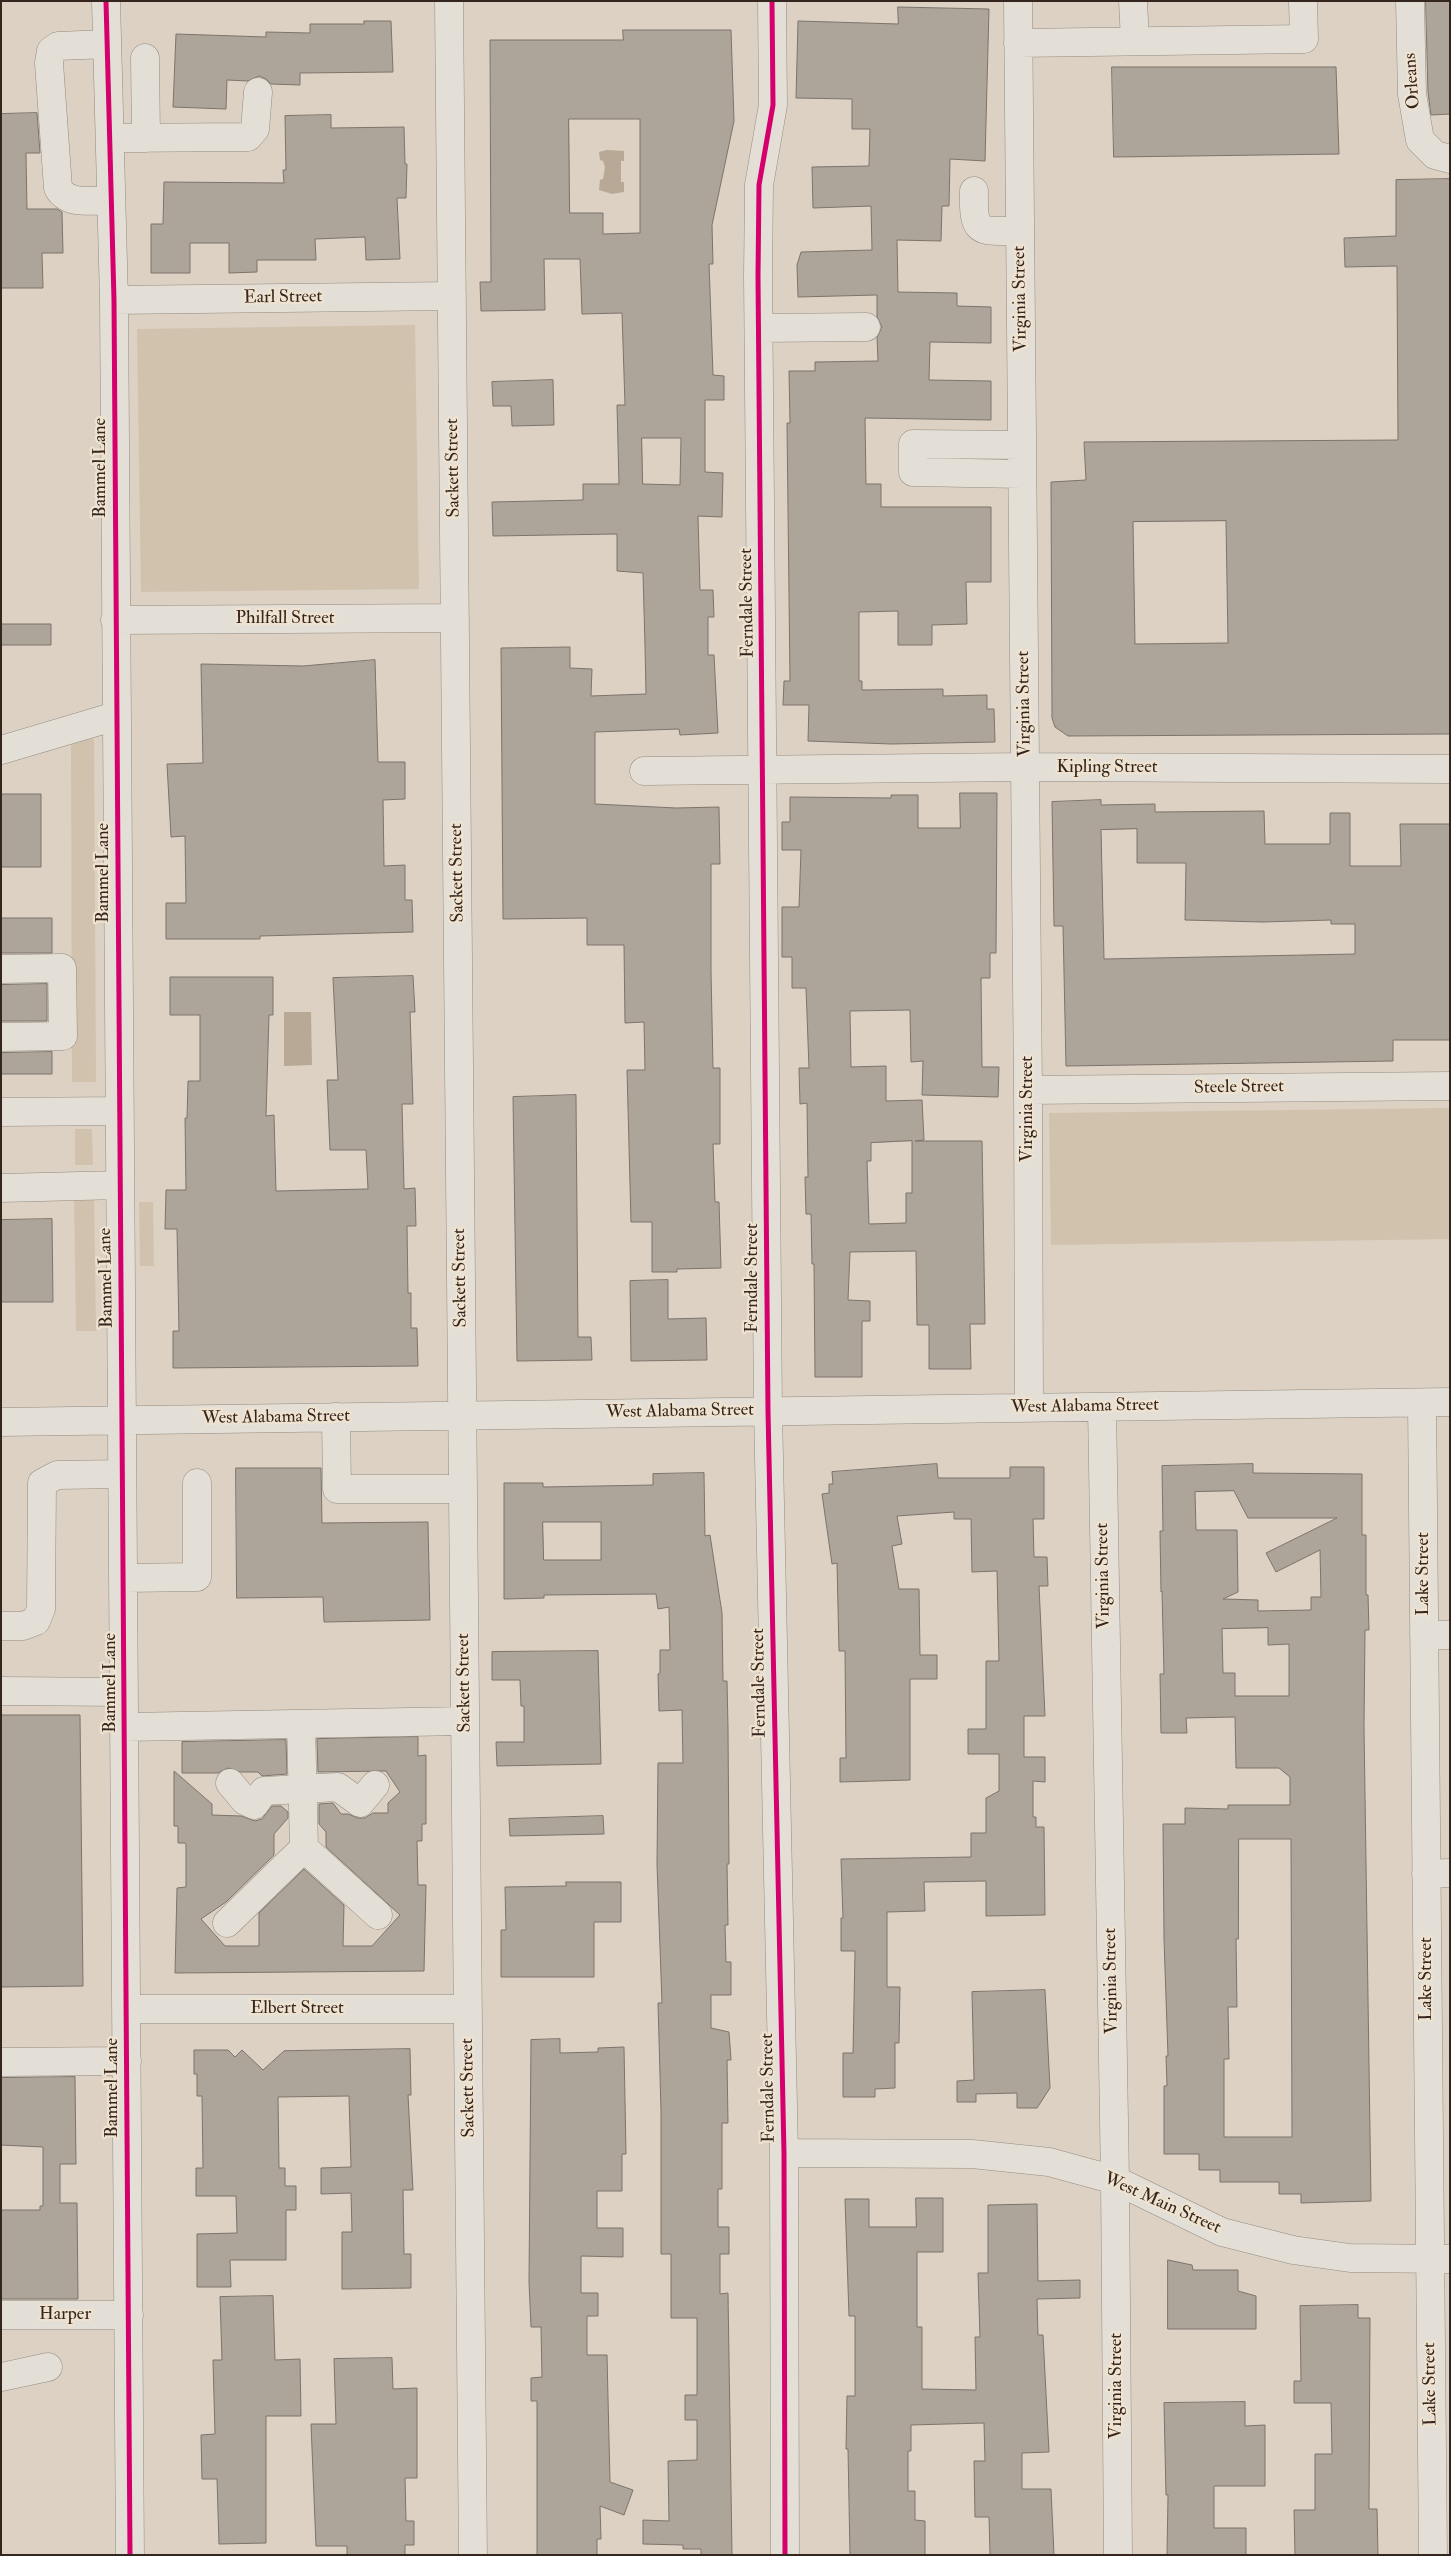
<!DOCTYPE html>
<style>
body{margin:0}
#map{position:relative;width:1451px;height:2556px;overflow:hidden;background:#dcd1c2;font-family:"IM FELL Double Pica",serif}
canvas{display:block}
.frame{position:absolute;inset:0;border:2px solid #34251e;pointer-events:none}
</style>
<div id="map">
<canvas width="1451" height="2556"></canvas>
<div class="frame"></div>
</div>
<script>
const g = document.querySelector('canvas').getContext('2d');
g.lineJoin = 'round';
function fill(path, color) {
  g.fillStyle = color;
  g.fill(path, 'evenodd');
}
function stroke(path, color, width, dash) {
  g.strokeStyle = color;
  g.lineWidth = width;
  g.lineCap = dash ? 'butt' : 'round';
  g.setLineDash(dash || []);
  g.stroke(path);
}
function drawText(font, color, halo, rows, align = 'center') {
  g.font = font + ' "IM FELL Double Pica",serif';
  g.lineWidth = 4.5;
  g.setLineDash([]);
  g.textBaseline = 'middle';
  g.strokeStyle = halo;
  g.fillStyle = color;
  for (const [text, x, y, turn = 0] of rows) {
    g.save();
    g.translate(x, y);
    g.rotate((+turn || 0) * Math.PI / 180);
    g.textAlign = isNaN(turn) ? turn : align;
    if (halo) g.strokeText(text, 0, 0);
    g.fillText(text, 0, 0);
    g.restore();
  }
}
fill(new Path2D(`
 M 415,325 L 419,589 L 141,592 L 137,329 Z
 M 71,739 L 94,739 L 96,1082 L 72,1082 Z
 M 1450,1108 L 1450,1239 L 1051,1245 L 1049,1113 Z
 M 75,1129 L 92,1129 L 93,1165 L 75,1165 Z
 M 74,1196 L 94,1196 L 96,1331 L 76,1331 Z
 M 139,1202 L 153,1202 L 154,1266 L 140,1266 Z`), '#d1c2ae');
fill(new Path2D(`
 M 607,150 L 624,151 L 624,161 L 621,161 L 621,182 L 624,182 L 624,192 L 612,194 L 599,190 L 600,180 L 603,179 L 605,167 L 603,161 L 600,160 L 599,152 Z
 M 284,1012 L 311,1012 L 312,1065 L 284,1066 Z`), '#b8a996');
const building = new Path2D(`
 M 1426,1 L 1450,1 L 1450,114 L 1431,115 L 1428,92 Z
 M 898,7 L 989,9 L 985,161 L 950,159 L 949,206 L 942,206 L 941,241 L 897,240 L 898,292 L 957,293 L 957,306 L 991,307 L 991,343 L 930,342 L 929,380 L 991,381 L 991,420 L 865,418 L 866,484 L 881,484 L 881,507 L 991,507 L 991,582 L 966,582 L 967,624 L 932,625 L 932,645 L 898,645 L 898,611 L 859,612 L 859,681 L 862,681 L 862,690 L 943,689 L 943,696 L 987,695 L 987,709 L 994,709 L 995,742 L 891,744 L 808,741 L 809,705 L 783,705 L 784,681 L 790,681 L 787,423 L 790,423 L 789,371 L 815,371 L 815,362 L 878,361 L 877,337 L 882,327 L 877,317 L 877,295 L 798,297 L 797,265 L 801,252 L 872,250 L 871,206 L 813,208 L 812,167 L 869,166 L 870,129 L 852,129 L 852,99 L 796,98 L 798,21 L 898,24 Z
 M 364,21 L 391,21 L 393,72 L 300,73 L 300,85 L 271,84 L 266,79 L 259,76 L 248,81 L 227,80 L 226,109 L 173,107 L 176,34 L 266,37 L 266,32 L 310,33 L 310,24 L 364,24 Z
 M 623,30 L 731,30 L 734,121 L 712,225 L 713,264 L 709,264 L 713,375 L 724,376 L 724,400 L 705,400 L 705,472 L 723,473 L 722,517 L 698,516 L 700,590 L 713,590 L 714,617 L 708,617 L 708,655 L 714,655 L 718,733 L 680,735 L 679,729 L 595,732 L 595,804 L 676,808 L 719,807 L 720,864 L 711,864 L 711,971 L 713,1068 L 720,1068 L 720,1144 L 713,1144 L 715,1202 L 719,1202 L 721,1268 L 677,1269 L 677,1272 L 652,1272 L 652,1222 L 631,1222 L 627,1070 L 645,1070 L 644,1022 L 625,1023 L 624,945 L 587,945 L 587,918 L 503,919 L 501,648 L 570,647 L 570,668 L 592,669 L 591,696 L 646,694 L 645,646 L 643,573 L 617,571 L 617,534 L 493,536 L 492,502 L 583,500 L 583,484 L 619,484 L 617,405 L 625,405 L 622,313 L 582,314 L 580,259 L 544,259 L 545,310 L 481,311 L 480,282 L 491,282 L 490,40 L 623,40 ZM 569,119 L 640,119 L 640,233 L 603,234 L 603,213 L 570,213 ZM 642,438 L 681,438 L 680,485 L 643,484 Z
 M 1112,67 L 1336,67 L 1339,154 L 1114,157 Z
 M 37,113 L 40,153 L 26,153 L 27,209 L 57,209 L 62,212 L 63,253 L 42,253 L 43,288 L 1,288 L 1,114 Z
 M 331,115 L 331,128 L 404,127 L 405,164 L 407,164 L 406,198 L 397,198 L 400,259 L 366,260 L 365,237 L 315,239 L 316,260 L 257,260 L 257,272 L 229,273 L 229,243 L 190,243 L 190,273 L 151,273 L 151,224 L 163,224 L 164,182 L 284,183 L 283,170 L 286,170 L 285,116 Z
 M 1450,179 L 1450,734 L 1068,736 L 1055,727 L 1052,718 L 1051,482 L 1086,480 L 1084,442 L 1398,440 L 1397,266 L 1345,267 L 1344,238 L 1396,236 L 1396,180 ZM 1226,521 L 1228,643 L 1135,644 L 1133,522 Z
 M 553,380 L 554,425 L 512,426 L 511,406 L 493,406 L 492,382 Z
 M 1,624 L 51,624 L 51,645 L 1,645 Z
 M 375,660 L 378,762 L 405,762 L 405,799 L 383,800 L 384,866 L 405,865 L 405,900 L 412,900 L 413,932 L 260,936 L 260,939 L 166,939 L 166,903 L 186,903 L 185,836 L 171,837 L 167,764 L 203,763 L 201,664 L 303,666 Z
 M 960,793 L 997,793 L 996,953 L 990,953 L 990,978 L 981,978 L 982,1067 L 999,1067 L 998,1097 L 922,1095 L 923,1061 L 911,1062 L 910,1010 L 850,1011 L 851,1067 L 886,1066 L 886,1101 L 922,1100 L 924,1140 L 915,1141 L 982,1141 L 985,1324 L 970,1324 L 971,1369 L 929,1369 L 929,1325 L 917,1325 L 916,1251 L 850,1252 L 848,1300 L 870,1301 L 870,1321 L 862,1321 L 862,1377 L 815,1377 L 814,1264 L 812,1264 L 811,1214 L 806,1214 L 805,1177 L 808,1177 L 807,1103 L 800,1104 L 799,1068 L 809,1068 L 806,988 L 792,988 L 792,957 L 782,957 L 782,907 L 799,907 L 801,850 L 782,850 L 782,822 L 790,822 L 790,797 L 891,798 L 891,795 L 918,795 L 918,828 L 960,828 ZM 912,1141 L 912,1193 L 906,1193 L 906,1223 L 869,1224 L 867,1161 L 871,1161 L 871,1143 Z
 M 1,794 L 41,794 L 41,867 L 1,867 Z
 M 1101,800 L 1101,805 L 1155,804 L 1155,812 L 1264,811 L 1265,844 L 1330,844 L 1330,813 L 1350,813 L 1350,866 L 1401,866 L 1400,824 L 1450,824 L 1450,1040 L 1393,1040 L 1393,1061 L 1066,1066 L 1063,926 L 1054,926 L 1052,802 ZM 1137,829 L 1137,863 L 1186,863 L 1185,920 L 1263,922 L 1331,920 L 1331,924 L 1355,924 L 1355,954 L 1104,959 L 1101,830 Z
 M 1,918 L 52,918 L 52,953 L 1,953 Z
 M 413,976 L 415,1012 L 410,1012 L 413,1104 L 402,1104 L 404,1189 L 415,1188 L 416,1226 L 407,1226 L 408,1293 L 411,1293 L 411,1328 L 417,1328 L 418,1366 L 173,1368 L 173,1331 L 179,1331 L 177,1229 L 165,1229 L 166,1190 L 186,1190 L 185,1118 L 187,1118 L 188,1081 L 200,1081 L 200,1015 L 170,1015 L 170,977 L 273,977 L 273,1015 L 269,1015 L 266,1116 L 274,1115 L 276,1191 L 368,1189 L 366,1150 L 330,1150 L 327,1080 L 338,1080 L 333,978 Z
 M 47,984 L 47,1021 L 1,1021 L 1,985 Z
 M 52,1052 L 52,1074 L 1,1074 L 1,1053 Z
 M 576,1095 L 578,1337 L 591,1337 L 592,1360 L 517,1361 L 513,1097 Z
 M 52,1219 L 53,1302 L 1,1302 L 1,1220 Z
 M 668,1280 L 668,1319 L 706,1318 L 707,1360 L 631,1361 L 630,1281 Z
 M 937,1464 L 938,1478 L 1010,1478 L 1010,1467 L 1044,1467 L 1044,1519 L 1033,1519 L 1034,1557 L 1047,1557 L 1048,1586 L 1039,1586 L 1045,1716 L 1024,1716 L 1024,1757 L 1045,1757 L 1045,1782 L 1033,1781 L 1033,1817 L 1036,1817 L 1036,1827 L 1044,1827 L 1045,1915 L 986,1916 L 986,1881 L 924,1882 L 925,1911 L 887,1912 L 887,1987 L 900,1987 L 899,2043 L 895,2043 L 895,2088 L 875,2089 L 875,2097 L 843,2097 L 843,2053 L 853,2053 L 855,1951 L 841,1951 L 841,1918 L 843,1918 L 841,1859 L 971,1857 L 971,1833 L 986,1833 L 986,1798 L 999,1791 L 999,1754 L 968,1754 L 968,1729 L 986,1729 L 986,1661 L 999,1661 L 997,1571 L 972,1572 L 971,1519 L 954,1519 L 954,1512 L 897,1516 L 902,1544 L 892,1546 L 899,1589 L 919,1589 L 920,1655 L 937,1655 L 937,1679 L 910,1679 L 910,1780 L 840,1782 L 840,1758 L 846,1758 L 845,1651 L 839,1651 L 837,1563 L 832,1564 L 822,1494 L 829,1493 L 829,1484 L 833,1484 L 832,1472 Z
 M 1253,1464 L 1253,1473 L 1362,1474 L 1362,1535 L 1366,1535 L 1366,1595 L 1368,1595 L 1369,1630 L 1365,1630 L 1364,1727 L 1371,2201 L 1301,2203 L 1301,2194 L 1279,2194 L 1279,2182 L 1220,2182 L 1220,2170 L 1199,2170 L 1199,2154 L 1164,2154 L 1164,2086 L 1167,2086 L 1166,2056 L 1168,2056 L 1164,1939 L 1163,1824 L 1185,1824 L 1185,1808 L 1228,1809 L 1228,1805 L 1290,1805 L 1290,1777 L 1279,1768 L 1236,1768 L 1235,1717 L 1186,1718 L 1187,1733 L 1161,1733 L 1160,1674 L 1164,1674 L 1162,1591 L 1161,1592 L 1160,1531 L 1163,1531 L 1162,1466 ZM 1234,1491 L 1248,1518 L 1337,1518 L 1266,1553 L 1276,1572 L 1320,1550 L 1321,1597 L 1311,1597 L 1311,1610 L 1258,1611 L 1258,1600 L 1223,1599 L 1238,1592 L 1237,1530 L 1196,1530 L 1195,1492 ZM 1268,1628 L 1268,1645 L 1289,1644 L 1289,1696 L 1235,1696 L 1235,1673 L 1223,1673 L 1222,1629 ZM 1239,1839 L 1291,1839 L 1292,2137 L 1224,2137 L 1224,2059 L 1229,2059 L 1228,2007 L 1237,2007 L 1236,1939 L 1238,1939 Z
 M 236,1468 L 321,1468 L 322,1523 L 428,1522 L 430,1620 L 324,1622 L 323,1597 L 237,1598 Z
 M 704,1473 L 705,1536 L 710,1535 L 722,1613 L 723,1681 L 727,1681 L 728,1728 L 729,1864 L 727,1864 L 728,1925 L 725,1925 L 726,1962 L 731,1962 L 731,1995 L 711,1995 L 711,2028 L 729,2032 L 731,2060 L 727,2060 L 728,2123 L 722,2123 L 722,2189 L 718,2189 L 718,2227 L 729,2227 L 729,2254 L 720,2254 L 720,2294 L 728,2293 L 732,2555 L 701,2555 L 701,2549 L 683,2549 L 683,2545 L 643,2544 L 643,2520 L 669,2521 L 668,2461 L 697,2460 L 697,2420 L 685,2420 L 685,2395 L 697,2395 L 697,2318 L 671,2318 L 671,2254 L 661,2254 L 661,2111 L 658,2003 L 662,2003 L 657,1864 L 658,1763 L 683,1763 L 682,1710 L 659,1711 L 658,1674 L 660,1673 L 660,1650 L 670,1650 L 669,1607 L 658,1609 L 656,1594 L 544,1595 L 544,1598 L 504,1599 L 504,1483 L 543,1483 L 543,1487 L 653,1485 L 653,1474 ZM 543,1522 L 601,1522 L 601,1560 L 544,1560 Z
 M 598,1651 L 601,1764 L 497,1766 L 496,1742 L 524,1742 L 524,1706 L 521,1706 L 520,1680 L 492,1680 L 492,1652 Z
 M 1,1715 L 80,1715 L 83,1986 L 1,1987 Z
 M 418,1737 L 418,1756 L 426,1755 L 426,1824 L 422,1824 L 422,1841 L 417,1841 L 418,1885 L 426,1885 L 424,1971 L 175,1973 L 177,1888 L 186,1887 L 186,1845 L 185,1843 L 178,1843 L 178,1826 L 174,1826 L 174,1771 L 212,1804 L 212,1815 L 241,1816 L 255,1821 L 262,1819 L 272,1806 L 281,1806 L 288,1812 L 288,1818 L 274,1834 L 274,1855 L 226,1902 L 201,1919 L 225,1946 L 259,1946 L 259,1913 L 304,1869 L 344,1905 L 343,1946 L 372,1946 L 400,1915 L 326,1847 L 326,1832 L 319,1824 L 319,1804 L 333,1803 L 341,1814 L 348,1814 L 358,1818 L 365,1818 L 373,1813 L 388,1813 L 388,1803 L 400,1792 L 386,1771 L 318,1772 L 317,1739 Z
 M 286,1740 L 287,1774 L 262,1776 L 258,1772 L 240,1772 L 228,1768 L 218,1773 L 182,1773 L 182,1742 Z
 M 603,1816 L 604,1834 L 510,1836 L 509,1819 Z
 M 566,1882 L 621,1882 L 621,1922 L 594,1922 L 594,1977 L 501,1977 L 501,1930 L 506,1930 L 505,1887 L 566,1886 Z
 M 1045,1990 L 1050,2088 L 1037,2108 L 1017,2108 L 1017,2093 L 976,2094 L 976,2102 L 957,2102 L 957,2081 L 974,2080 L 972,1992 Z
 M 560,2039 L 560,2053 L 598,2052 L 598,2048 L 624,2047 L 626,2154 L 622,2154 L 622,2191 L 597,2191 L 597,2228 L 623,2228 L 623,2257 L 581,2256 L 581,2293 L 598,2293 L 598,2316 L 587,2316 L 587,2355 L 607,2355 L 610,2482 L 633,2490 L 624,2515 L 600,2506 L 601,2539 L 597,2539 L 597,2555 L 537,2555 L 537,2401 L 531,2401 L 531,2378 L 542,2377 L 541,2327 L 531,2327 L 529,2282 L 531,2040 Z
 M 410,2049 L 411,2095 L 408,2095 L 413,2190 L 403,2190 L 404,2254 L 411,2254 L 411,2288 L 342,2289 L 342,2232 L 352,2232 L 351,2193 L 321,2194 L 321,2168 L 351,2167 L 349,2096 L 278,2097 L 279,2168 L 285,2168 L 285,2186 L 296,2186 L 296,2210 L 286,2210 L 286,2260 L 230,2260 L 231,2287 L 197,2287 L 197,2234 L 237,2233 L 236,2196 L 196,2196 L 196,2168 L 203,2168 L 202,2096 L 197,2096 L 197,2074 L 194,2074 L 194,2050 L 228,2050 L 235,2057 L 242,2050 L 263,2070 L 284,2051 Z
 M 75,2077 L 76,2164 L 60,2164 L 60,2203 L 77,2203 L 78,2299 L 1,2299 L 1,2210 L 40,2210 L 40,2206 L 43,2206 L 43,2147 L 1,2145 L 1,2078 Z
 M 916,2198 L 943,2198 L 943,2252 L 917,2252 L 917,2327 L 922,2327 L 922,2389 L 976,2390 L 975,2337 L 980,2337 L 978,2273 L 988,2273 L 988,2205 L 1037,2204 L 1038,2281 L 1080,2280 L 1080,2298 L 1037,2299 L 1038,2335 L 1043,2335 L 1049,2452 L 1022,2453 L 1022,2489 L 1051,2489 L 1054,2555 L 990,2555 L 989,2517 L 975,2517 L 974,2461 L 985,2461 L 984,2423 L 911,2425 L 911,2451 L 908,2451 L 908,2491 L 915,2491 L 915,2520 L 925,2521 L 925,2555 L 850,2555 L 848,2449 L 846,2449 L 847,2396 L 855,2396 L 855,2316 L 849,2316 L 845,2199 L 869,2199 L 869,2227 L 916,2227 Z
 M 1168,2260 L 1192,2265 L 1193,2270 L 1238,2270 L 1238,2291 L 1256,2296 L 1256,2329 L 1168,2329 Z
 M 273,2296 L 275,2360 L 300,2359 L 301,2416 L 266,2416 L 266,2543 L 219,2544 L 217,2479 L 202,2479 L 201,2435 L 215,2434 L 213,2360 L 222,2360 L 220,2297 Z
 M 1358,2305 L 1358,2318 L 1370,2318 L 1369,2509 L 1377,2509 L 1378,2555 L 1295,2555 L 1294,2510 L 1315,2510 L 1315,2454 L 1332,2454 L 1331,2403 L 1294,2403 L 1294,2381 L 1301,2381 L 1300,2306 Z
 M 392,2358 L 393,2389 L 417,2388 L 417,2478 L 405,2478 L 406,2521 L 414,2521 L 414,2545 L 405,2545 L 405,2555 L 347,2555 L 347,2546 L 316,2546 L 311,2424 L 336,2424 L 334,2359 Z
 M 1245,2402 L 1245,2426 L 1265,2425 L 1265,2486 L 1214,2486 L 1214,2528 L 1246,2528 L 1246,2555 L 1167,2555 L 1168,2495 L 1166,2495 L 1164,2403 Z`);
fill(building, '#ada49a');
stroke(building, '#7c746c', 1);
const minor = new Path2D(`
 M 106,1 L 114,300 L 130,2555
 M 449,1 L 473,2555
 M 772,1 L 773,105 L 759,185 L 758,276 L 768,1411 L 784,2153 L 785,2555
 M 1018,1 L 1028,1090 L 1029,1407
 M 1133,1 L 1135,40
 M 1410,1 L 1412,94 L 1420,140 L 1435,155 L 1450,159
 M 1018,43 L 1304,39 L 1303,1
 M 107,44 L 58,46 L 51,51 L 49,63 L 58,188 C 68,206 93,200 111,200
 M 145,58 L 146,138
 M 110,138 L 248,137 L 255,129 L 258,92
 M 974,191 C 973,237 979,230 1020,231
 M 114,300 L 452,296
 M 759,328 L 866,327
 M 1022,445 L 913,444 L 913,472 L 1022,474
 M 115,620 L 455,618
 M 1,750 L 116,716
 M 644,771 L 1025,767 L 1450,769
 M 1,969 L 62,968 L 63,1036 L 1,1037
 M 1028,1090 L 1450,1086
 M 1,1112 L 119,1111
 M 1,1188 L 120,1185
 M 1422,1403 L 1433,2555
 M 1102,1407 L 1115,2180 L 1118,2555
 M 336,1417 L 337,1489 L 463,1489
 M 1,1422 L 1450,1402
 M 125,1578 L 197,1577 L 197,1483
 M 1,1626 L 23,1626 L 36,1621 L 41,1609 L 42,1483 L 57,1475 L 122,1474
 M 1424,1635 L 1450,1635
 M 1,1691 L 124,1692
 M 301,1724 L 304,1848 L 378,1915
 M 125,1727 L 465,1721
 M 230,1783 L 245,1801 L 254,1805 L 264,1791 L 338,1787 L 360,1803 L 375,1785
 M 1426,1874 L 1450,1873
 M 227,1923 L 304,1848
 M 127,2009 L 468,2009
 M 1,2062 L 127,2061
 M 784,2153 L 972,2154 L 1049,2162 L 1115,2180 L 1222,2232 L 1293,2250 L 1350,2258 L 1450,2259
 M 1,2315 L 129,2315
 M 1,2377 L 48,2367`);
stroke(minor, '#938b82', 29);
stroke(minor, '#e4dfd6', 28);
stroke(new Path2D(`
 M 106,1 L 114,300 L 130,2555
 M 772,1 L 773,105 L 759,185 L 758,276 L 768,1411 L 784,2153 L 785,2555`), '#d6006c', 5);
drawText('18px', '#34251e', '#efe3d0', [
 ["Orleans",1413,81,-94],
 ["Earl Street",283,298,-1],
 ["Virginia Street",1021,299,-91],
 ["Bammel Lane",101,468,-90],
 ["Sackett Street",454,468,-91],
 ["Ferndale Street",748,603,-91],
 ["Philfall Street",285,619],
 ["Virginia Street",1025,704,-91],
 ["Kipling Street",1107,768],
 ["Bammel Lane",104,873,-90],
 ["Sackett Street",458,873,-91],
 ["Steele Street",1239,1088,-1],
 ["Virginia Street",1028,1109,-90],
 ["Bammel Lane",107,1278,-91],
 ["Sackett Street",461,1278,-91],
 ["Ferndale Street",753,1278,-90],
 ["West Alabama Street",1085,1407,-1],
 ["West Alabama Street",680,1412,-1],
 ["West Alabama Street",276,1418,-1],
 ["Lake Street",1424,1574,-90],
 ["Virginia Street",1104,1576,-91],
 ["Bammel Lane",111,1683,-90],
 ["Sackett Street",465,1683,-91],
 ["Ferndale Street",760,1683,-91],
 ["Lake Street",1427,1979,-90],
 ["Virginia Street",1112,1981,-91],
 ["Elbert Street",297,2009],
 ["Bammel Lane",113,2088,-90],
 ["Sackett Street",469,2088,-91],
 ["Ferndale Street",769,2088,-91],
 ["West Main Street",1162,2204,24],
 ["Harper",65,2315],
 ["Lake Street",1431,2384,-91],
 ["Virginia Street",1117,2386,-90]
]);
</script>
